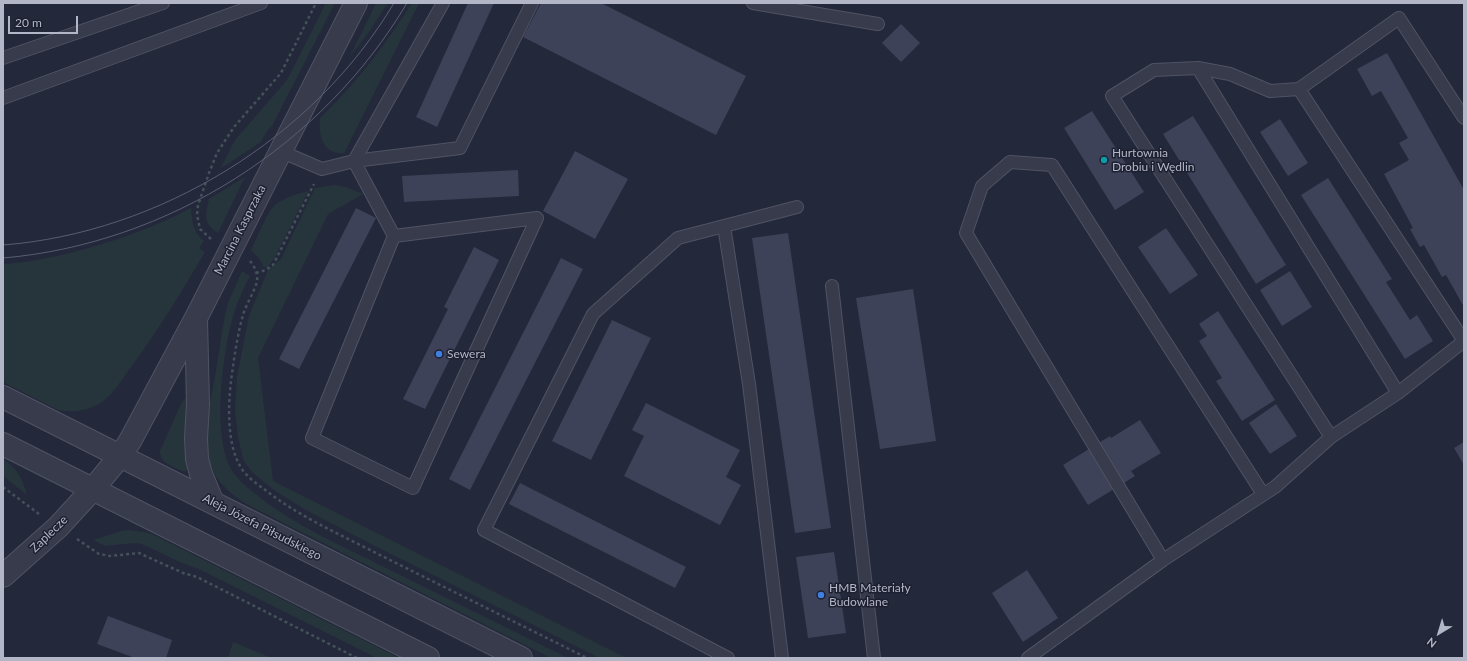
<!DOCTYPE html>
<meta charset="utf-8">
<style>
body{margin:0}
#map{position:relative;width:1467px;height:661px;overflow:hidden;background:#24283b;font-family:Lato,sans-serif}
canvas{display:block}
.frame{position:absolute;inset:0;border:4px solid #b3b6c7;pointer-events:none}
.north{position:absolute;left:1419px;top:613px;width:40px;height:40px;-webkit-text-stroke:3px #1d2030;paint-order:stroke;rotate:218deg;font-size:11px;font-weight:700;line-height:16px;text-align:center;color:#b3b6c7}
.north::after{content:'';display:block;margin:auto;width:14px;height:18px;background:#b3b6c7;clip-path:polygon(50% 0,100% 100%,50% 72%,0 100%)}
.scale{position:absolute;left:8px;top:16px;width:70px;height:18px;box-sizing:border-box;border:2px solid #b3b6c7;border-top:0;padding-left:5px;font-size:12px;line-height:14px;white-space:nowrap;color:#b3b6c7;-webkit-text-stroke:3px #1d2030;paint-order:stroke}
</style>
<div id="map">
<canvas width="1467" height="661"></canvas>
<div class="frame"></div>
<div class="north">N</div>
<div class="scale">20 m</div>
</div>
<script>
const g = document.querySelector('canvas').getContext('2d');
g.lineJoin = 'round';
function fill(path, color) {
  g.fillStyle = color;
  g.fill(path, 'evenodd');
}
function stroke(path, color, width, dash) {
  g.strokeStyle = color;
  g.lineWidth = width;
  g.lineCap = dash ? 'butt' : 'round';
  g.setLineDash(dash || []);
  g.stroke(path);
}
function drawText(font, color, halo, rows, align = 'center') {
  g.font = font + ' Lato,sans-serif';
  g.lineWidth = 3;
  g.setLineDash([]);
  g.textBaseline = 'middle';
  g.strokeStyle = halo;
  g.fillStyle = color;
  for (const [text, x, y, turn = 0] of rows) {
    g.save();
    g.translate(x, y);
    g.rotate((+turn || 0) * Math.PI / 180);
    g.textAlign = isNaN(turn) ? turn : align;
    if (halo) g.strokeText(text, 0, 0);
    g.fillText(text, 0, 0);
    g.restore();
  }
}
fill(new Path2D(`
 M 326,3 L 335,3 L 272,126 L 266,132 L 261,142 L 220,169 L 235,140 L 287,80 Z
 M 376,3 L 388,3 L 368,33 L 349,58 Z
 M 412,3 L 419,3 L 344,153 C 323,155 318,135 320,118 C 356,84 385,45 412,3 Z
 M 245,177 L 218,233 C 203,224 205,214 209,199 Z
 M 334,185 L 346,187 L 363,194 L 328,214 L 258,358 L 273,481 L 626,658 L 600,658 L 373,545 L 304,509 L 274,490 L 252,472 L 246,464 L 243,459 L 238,437 L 235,410 L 237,377 L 249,316 L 268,270 L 281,259 L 315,188 Z
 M 308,191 L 275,257 L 267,268 L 263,266 L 259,258 L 251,250 C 257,239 267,211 276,204 C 286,197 297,194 308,191 Z
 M 191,208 C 192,222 193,232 204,241 L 199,248 L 205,252 C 182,291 158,331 131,367 C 122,379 114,393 102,402 C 88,411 73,413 58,410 L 3,382 L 3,264 C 25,263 48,258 70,253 C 112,242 152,229 191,208 Z
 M 242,271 L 250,276 C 245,285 241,294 237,304 C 223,342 210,438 233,472 C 240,482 248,488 257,495 C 295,526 343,546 386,568 C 447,598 507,628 568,658 L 551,658 L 250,506 C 194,474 204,436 214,382 C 218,360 221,337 225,315 L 228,303 Z
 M 187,396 L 189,396 C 187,422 184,443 189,468 L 186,471 L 183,471 C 173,467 160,463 160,451 L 182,402 Z
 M 3,459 C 17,468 23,479 27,495 L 3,476 Z
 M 130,530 L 148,533 L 156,536 L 399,658 L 377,658 L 199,569 L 180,562 L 142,544 L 135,543 L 105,546 L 93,540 L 121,531 Z
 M 233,642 L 272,658 L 228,658 Z`), '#26343c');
fill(new Path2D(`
 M 468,3 L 494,3 L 437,127 L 416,117 Z
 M 541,3 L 601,3 L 746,76 L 716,135 L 523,37 Z
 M 901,24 L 920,43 L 901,62 L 882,43 Z
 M 1387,53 L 1464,190 L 1464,307 L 1446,275 L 1442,277 L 1424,245 L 1420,247 L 1410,229 L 1413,228 L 1384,174 L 1409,160 L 1399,143 L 1408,138 L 1381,91 L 1372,96 L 1357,69 Z
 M 1092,111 L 1144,192 L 1115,210 L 1064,128 Z
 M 1193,116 L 1286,265 L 1256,284 L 1163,134 Z
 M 1280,119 L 1308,163 L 1288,176 L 1260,132 Z
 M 575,151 L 628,179 L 595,239 L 543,211 Z
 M 518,170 L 519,196 L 404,202 L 402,176 Z
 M 1328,178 L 1392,279 L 1386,282 L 1410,320 L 1417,315 L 1433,341 L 1405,359 L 1301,195 Z
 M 356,208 L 376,218 L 299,369 L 279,359 Z
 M 1166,228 L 1198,275 L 1170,294 L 1138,247 Z
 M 788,233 L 831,528 L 795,533 L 752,238 Z
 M 474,247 L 499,260 L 425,409 L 403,399 L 448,309 L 444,307 Z
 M 561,258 L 583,269 L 470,490 L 449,479 Z
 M 1290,271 L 1312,307 L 1282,326 L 1260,290 Z
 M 913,289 L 936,441 L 880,449 L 856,298 Z
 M 1218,311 L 1275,400 L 1242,421 L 1216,381 L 1222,378 L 1199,341 L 1207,336 L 1199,324 Z
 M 612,320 L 651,338 L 591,460 L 552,441 Z
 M 646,403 L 740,450 L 726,477 L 741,485 L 720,525 L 624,476 L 644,436 L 632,430 Z
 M 1276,404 L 1297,436 L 1270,454 L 1249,423 Z
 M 1140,420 L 1161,453 L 1131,471 L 1135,476 L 1088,505 L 1063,465 L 1110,436 L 1111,438 Z
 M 1464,442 L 1464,465 L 1454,448 Z
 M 520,483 L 686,567 L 675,588 L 509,504 Z
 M 834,552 L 846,633 L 808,638 L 796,557 Z
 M 1027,570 L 1058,618 L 1023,642 L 992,593 Z
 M 108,616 L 172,640 L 166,658 L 135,658 L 97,644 Z`), '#3e4258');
const service = new Path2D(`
 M 753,3 L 878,24
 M 3,58 L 163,3
 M 1198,68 L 1398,393
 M 3,98 L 261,3
 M 280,151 L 322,169 L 354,161 L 460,148 L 532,3
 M 537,218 L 413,488 L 312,438 L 394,236 Z
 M 724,226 L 749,384 L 782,658
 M 394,236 L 354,161 L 443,3
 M 832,286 L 874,658
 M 1331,437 L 1112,96 L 1154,70 L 1198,68 L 1230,74 L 1270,91 L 1299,89 L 1399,18 L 1464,118
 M 1163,560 L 966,233 L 982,186 L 1010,162 L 1052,165 L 1263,494
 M 728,658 L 484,530 L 593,314 L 678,238 L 797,207
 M 1028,658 L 1163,560 L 1275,487 L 1331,437 L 1398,393 L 1464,341 L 1299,89`);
const minor = new Path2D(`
 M 3,576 L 58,527 L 93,489`);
const tertiary = new Path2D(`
 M 196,319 L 198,404 L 196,438 L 197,459 L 201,474 L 212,501
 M 3,397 L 521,658
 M 3,444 L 428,658
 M 93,489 L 121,455 L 130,441 L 196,318 L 356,3`);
stroke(service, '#505363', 14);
stroke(minor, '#505363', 24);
stroke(tertiary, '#505363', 24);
stroke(new Path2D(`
 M 211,239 L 200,229 L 197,215 L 198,205 L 209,173 L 217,153 L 234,127 L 281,73 L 316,3
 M 250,261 C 255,267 258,274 257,281 C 255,291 246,304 243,315 C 237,336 234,359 231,381 C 228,407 227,443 240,466 C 245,475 255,483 264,489 C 298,516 339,534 378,554 C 448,589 517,623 587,658
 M 256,273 L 266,270 L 273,265 L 314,184
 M 3,487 L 39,514
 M 77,539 L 99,554 L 110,556 L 139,553 L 183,573 L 197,577 L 357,658`), '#435159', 2.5, [3, 3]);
stroke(service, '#373b4b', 12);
stroke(minor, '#373b4b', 22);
stroke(tertiary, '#373b4b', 22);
stroke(new Path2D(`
 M 3,245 C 159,233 314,138 394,3
 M 3,258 C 168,244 323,145 407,3`), '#5a5e72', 1);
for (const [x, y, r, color] of [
 [1104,160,4,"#0f9aa8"],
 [439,354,4,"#3f7fe0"],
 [821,595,4,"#3f7fe0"]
]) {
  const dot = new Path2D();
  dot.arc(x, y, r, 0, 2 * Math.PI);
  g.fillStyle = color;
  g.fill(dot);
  stroke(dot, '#1d2030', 1.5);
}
drawText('12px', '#b3b6c7', '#1d2030', [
 ["Hurtownia",1112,153],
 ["Drobiu i Wędlin",1112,167],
 ["Sewera",447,354],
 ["HMB Materiały",829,588],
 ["Budowlane",829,602]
], 'left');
drawText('12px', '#b3b6c7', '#1d2030', [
 ["Marcina Kasprzaka",240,230,-63],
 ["Aleja Józefa Piłsudskiego",262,527,27],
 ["Zaplecze",49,534,-44]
]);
</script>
